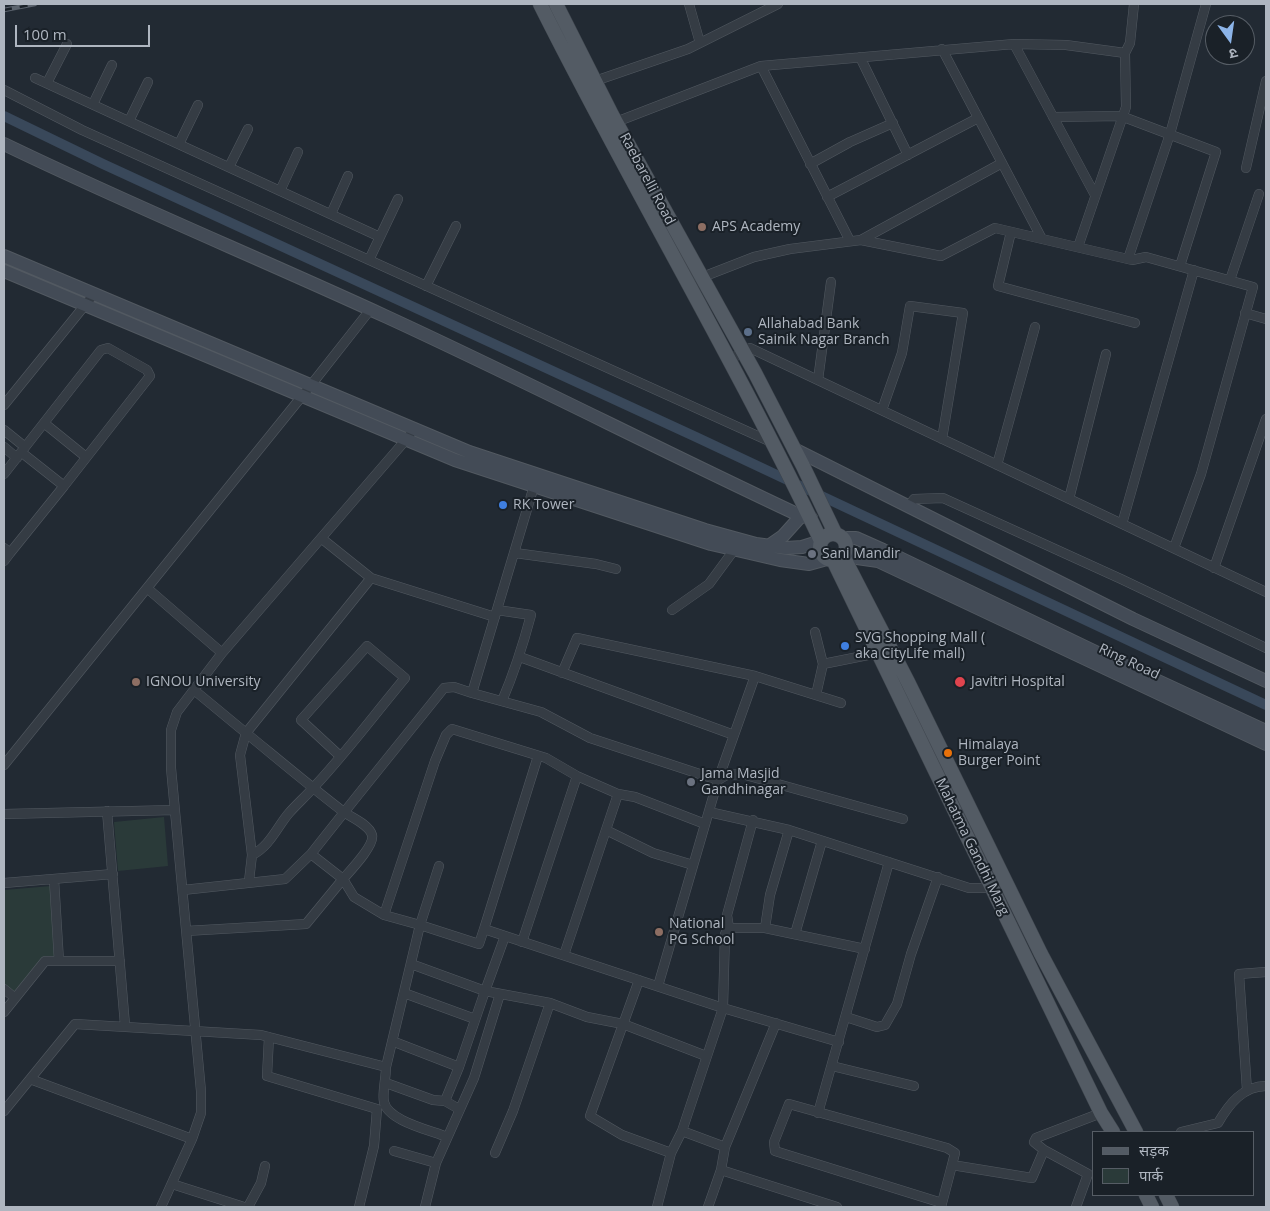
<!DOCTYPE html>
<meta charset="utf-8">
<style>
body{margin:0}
#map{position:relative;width:1270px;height:1211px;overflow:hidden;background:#222a33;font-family:"Open Sans","Noto Sans Devanagari",sans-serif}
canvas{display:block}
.frame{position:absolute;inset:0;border:5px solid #afb6c0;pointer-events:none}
.legend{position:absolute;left:1092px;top:1131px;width:162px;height:65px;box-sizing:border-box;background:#1a2128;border:1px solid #565d65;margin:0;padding:6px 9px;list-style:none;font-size:15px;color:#afb6c0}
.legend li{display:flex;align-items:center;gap:10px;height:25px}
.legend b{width:25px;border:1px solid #565d65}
.north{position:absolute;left:1205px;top:15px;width:50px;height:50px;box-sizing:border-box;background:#1a2128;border:1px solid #565d65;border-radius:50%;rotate:166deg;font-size:14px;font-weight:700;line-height:20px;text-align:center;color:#afb6c0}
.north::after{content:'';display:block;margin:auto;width:18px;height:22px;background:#8cb4e8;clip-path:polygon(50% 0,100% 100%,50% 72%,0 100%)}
.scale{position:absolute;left:15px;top:25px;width:135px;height:22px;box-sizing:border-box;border:2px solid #afb6c0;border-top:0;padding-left:6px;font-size:15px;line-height:18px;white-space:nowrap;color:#afb6c0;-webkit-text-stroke:4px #1a2128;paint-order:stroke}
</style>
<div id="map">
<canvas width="1270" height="1211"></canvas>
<div class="frame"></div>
<ul class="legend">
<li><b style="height:6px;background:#535b64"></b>सड़क</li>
<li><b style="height:14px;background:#2a3a39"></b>पार्क</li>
</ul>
<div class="north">उ</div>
<div class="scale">100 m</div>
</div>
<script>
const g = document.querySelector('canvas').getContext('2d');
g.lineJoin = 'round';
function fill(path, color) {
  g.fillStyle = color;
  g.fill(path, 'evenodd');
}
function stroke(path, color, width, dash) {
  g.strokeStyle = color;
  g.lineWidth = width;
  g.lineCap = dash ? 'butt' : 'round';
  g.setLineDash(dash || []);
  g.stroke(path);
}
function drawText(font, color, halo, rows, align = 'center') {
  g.font = font + ' "Open Sans",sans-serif';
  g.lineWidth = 4;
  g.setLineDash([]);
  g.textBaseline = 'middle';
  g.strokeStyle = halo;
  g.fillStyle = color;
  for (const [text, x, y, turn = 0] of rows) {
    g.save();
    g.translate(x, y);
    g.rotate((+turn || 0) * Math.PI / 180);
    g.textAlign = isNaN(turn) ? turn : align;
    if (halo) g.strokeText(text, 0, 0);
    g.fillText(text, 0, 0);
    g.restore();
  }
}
fill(new Path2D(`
 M 164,817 L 168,866 L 118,871 L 114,822 Z
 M 51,886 L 56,957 L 43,957 L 14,992 L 4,984 L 4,890 Z`), '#2a3a39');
stroke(new Path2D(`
 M 4,116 L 103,164 L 696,437 L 1266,705`), '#39485a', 10);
const street = new Path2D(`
 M 689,4 L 700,43
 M 1014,44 L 1095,195
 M 942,49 L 1042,239
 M 860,57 L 908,155
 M 761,66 L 850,241
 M 35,78 L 380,237
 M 595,81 L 688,49 L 778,4
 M 47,83 L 67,44
 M 4,90 L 82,130 L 771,442
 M 93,104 L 112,65
 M 1053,117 L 1121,116 L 1216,152 L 1180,266
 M 129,121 L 148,82
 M 616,122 L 761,66 L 1014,44 L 1066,45 L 1125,53 L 1130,43 L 1134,4
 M 179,144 L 198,105
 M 810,164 L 850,142 L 893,123
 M 229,167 L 248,129
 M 1246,168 L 1266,81
 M 280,191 L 298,152
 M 827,197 L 978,118
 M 331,214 L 348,176
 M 1011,232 L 998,286 L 1135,323
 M 861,240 L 1002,163
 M 1078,247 L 1126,107 L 1125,53
 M 1128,259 L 1170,134 L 1206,4
 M 369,260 L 398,199
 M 700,278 L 754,257 L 790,249 L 861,240 L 941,256 L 995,228 L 1132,260 L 1146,257 L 1253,287 L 1201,474 L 1174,548
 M 1230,280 L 1259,194
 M 426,286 L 456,226
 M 1245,313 L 1266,319
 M 729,360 L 750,348 L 1266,592
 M 818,380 L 831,282
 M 4,405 L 94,294
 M 882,410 L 902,353 L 910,306 L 963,313 L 942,439
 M 44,423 L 86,457
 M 4,430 L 25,447
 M 4,447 L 17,458
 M 997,465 L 1035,327
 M 4,474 L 101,350 L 108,348 L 147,370 L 150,376 L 64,486
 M 1069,499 L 1106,354
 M 908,507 L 914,499 L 943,498 L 1121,579 L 1266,648
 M 1122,524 L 1194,270
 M 321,538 L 371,578
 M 4,548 L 10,553 L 4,561
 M 10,553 L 64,486 L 21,452
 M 515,553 L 596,564 L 616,569
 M 1214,568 L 1266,419
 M 147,588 L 222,653
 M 497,610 L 531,615 C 523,645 514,673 502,701
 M 672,610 L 709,584 L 734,550
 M 495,617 L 371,578 L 246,733 C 279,760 311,787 345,813 C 353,818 369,825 372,835 C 375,845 350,871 343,879 L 311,854 C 355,798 400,743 444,688 L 454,687 L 472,693 L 534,486
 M 815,632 L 823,664
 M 520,657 L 734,735
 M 562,673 L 577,638 L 755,676 L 841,703
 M 194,690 L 246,733 L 240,755 L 252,855 L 249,881
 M 472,693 L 541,712 L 590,738 L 718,780 L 727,775 L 742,774 L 903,819
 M 816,695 L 823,664 L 878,653
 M 4,765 L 311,385 L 370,310
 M 107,811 L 125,1025
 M 709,812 L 789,830 L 969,888 L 992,888
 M 4,814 L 175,810
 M 606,830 L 653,853 L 693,865
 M 252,855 C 270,846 277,827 289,813 C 297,804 306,796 313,788 C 346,753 374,715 405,678 L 367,646 L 301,720 L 340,756
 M 439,866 L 420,925 L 479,944 L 484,929 L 723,1008 L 839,1042
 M 54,879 L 59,961
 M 4,883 L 113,874
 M 183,890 L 285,879 L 311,854
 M 384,915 L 435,761 L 446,735 L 452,729 L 546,758 L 577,776 L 618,794 L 635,797 L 705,824
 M 729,928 L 765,928 L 865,949
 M 765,928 L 770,895 L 789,830
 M 484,929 L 538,756
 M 795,934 L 822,841
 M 522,942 L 577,776
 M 564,955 L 618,794
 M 411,964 L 485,991 L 505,936
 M 639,980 L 590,1116 L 622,1135 L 671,1153
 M 658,986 L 718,780 L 755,676
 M 4,989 L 15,998
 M 404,993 L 475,1019
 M 4,1012 L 45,961 L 120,961
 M 846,1017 L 877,1027 L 885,1025 L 897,1004 L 911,954 L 938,877
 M 269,1037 L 267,1076 L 377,1109 L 374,1146 L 359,1207
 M 392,1041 L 459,1067
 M 832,1066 L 914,1086
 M 386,1067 C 386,1078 382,1094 384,1102 C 388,1121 430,1130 447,1137
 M 30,1079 L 192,1139
 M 386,1083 L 433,1100 L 445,1101 L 459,1109
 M 1247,1090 L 1239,974 L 1266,972
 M 445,1101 L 459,1067 L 485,991 L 550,1003 L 587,1017 L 623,1024 L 706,1056
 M 4,1111 L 75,1024 L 261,1035 L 386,1067 L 420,925 L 384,915 L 354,897 L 343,879 L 306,924 L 186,931
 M 818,1113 L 889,862
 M 682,1131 L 725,1147
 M 1181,1132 L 1218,1123 C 1229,1104 1243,1086 1266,1086
 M 394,1151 L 436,1163 L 474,1078 L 500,994
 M 495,1153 L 513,1111 L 550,1003
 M 721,1170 L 837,1207
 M 172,1184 L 244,1207
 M 942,1203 L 775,1151 L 774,1142 L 789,1104 L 947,1148 L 955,1153 L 952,1165 L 1032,1178 L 1044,1150
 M 161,1207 L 192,1139 L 201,1113 L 201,1091 L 171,768 L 171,730 L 177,712 L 222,653 L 410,435
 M 248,1207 L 261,1183 L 265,1166
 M 425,1207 L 436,1163
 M 657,1207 L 671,1153 L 682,1131 L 723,1008 L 725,934 L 729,928 L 727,915 L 753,820
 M 708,1207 L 721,1170 L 725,1147 L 776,1023
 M 941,1207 L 952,1165
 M 1076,1207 L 1088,1174 L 1044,1150 L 1034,1142 L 1036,1138 L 1101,1113`);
const secondary = new Path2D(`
 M 4,144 C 130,205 259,258 387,317 C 526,381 662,451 801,516 L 811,518
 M 4,256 L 469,452 L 705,530 L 756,544 L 786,548 L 802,547 L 821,541
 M 4,271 L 455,460 L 711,544 L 780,560 L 809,564 L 827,559
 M 794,449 L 1133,619 L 1266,681
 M 844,538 L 856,538 L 883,550 L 1106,657 L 1266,731
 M 770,545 L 783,536 L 801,516
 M 843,556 L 878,561 L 1266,744`);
const primary = new Path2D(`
 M 540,4 C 630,184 734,358 821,541
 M 556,4 L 612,115 L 755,373 L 803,466 L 835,533
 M820 547a13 13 0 1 1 26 0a13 13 0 1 1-26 0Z
 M 843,556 L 908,682 L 1041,954 L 1136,1132
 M 833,560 L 1101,1113 L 1113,1132
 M 1146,1195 L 1152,1207
 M 1166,1195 L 1172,1207`);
stroke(street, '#525961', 10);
stroke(secondary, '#525961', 14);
stroke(primary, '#3e454d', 15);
stroke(street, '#353c44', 9);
stroke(secondary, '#434b56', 12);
stroke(primary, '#535b64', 14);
const rail = new Path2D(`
 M 4,10 L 35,4`);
stroke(rail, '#5b636d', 4.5);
stroke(rail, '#1a2128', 2.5, [8]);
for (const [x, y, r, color] of [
 [702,227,5,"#8d6e63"],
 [748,332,5,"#5c6f8a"],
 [503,505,5,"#3f7fe0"],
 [812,554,5,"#6b7280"],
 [845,646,5,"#3f7fe0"],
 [136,682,5,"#8d6e63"],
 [960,682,6,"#e0444e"],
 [948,753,5,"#e8710a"],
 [691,782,5,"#6b7280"],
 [659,932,5,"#8d6e63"]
]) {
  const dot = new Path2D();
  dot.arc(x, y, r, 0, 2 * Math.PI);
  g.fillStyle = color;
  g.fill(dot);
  stroke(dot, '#1a2128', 2);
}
drawText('14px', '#afb6c0', '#1a2128', [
 ["Raebarelli Road",647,179,62],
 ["Ring Road",1129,662,25],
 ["Mahatma Gandhi Marg",972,847,64]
]);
drawText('14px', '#afb6c0', '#1a2128', [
 ["APS Academy",712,227],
 ["Allahabad Bank",758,324],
 ["Sainik Nagar Branch",758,340],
 ["RK Tower",513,505],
 ["Sani Mandir",822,554],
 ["SVG Shopping Mall (",855,638],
 ["aka CityLife mall)",855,654],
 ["IGNOU University",146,682],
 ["Javitri Hospital",971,682],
 ["Himalaya",958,745],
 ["Burger Point",958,761],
 ["Jama Masjid",701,774],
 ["Gandhinagar",701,790],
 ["National",669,924],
 ["PG School",669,940]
], 'left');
</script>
